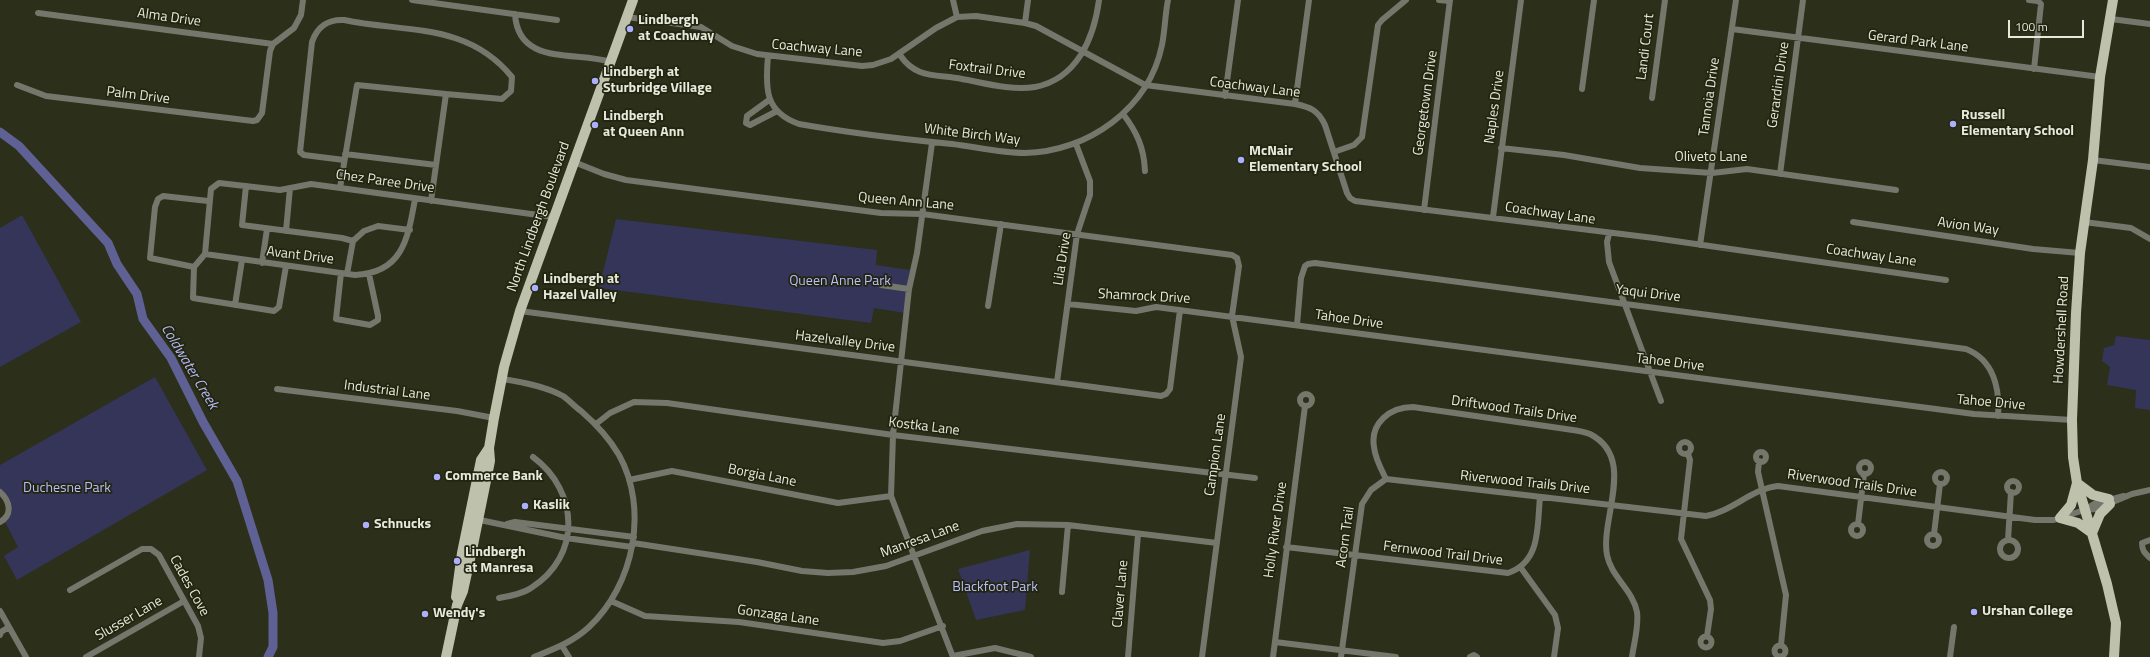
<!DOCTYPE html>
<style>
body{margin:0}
#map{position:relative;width:2150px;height:657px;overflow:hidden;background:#2c2f19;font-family:"Titillium Web",sans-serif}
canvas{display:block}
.scale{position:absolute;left:2008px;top:20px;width:76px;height:18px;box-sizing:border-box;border:2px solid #e7e9dc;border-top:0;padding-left:5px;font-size:12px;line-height:14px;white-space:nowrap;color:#e7e9dc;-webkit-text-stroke:3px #22250f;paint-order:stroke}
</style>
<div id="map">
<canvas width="2150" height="657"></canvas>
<div class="scale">100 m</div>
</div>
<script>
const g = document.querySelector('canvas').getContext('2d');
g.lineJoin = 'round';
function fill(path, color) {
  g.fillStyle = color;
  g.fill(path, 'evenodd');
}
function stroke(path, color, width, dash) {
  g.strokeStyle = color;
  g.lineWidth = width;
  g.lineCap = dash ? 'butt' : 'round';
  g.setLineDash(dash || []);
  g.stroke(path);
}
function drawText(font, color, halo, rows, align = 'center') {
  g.font = font + ' "Titillium Web",sans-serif';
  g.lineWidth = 3.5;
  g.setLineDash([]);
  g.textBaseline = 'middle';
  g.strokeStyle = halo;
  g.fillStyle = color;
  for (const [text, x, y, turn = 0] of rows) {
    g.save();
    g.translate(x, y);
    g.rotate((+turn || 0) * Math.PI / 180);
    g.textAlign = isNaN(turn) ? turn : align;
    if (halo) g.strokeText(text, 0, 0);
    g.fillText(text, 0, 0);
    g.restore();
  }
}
fill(new Path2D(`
 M 22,215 L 81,322 L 0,367 L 0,228 Z
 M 616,219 L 877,250 L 876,265 L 910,270 L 905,313 L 874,308 L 871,323 L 599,288 Z
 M 2116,336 L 2150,340 L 2150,410 L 2135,408 L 2136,390 L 2107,385 L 2110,367 L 2102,361 L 2104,348 L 2114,345 Z
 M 155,377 L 207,470 L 17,580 L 4,556 L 18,547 L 4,520 L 10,509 L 0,492 L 0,465 Z
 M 1030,550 L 1025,610 L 976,620 L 958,569 Z`), '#343559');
stroke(new Path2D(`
 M 0,132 L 19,146 L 108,243 L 117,264 L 137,294 L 143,319 L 171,358 L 203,422 L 237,481 L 268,580 L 273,613 L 273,647 L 268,657`), '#5f6094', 9);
stroke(new Path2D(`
 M 412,0 L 557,20
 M 953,0 L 957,17
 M 1439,0 L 1450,1
 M 2029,0 L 2038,1 L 2041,4 L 2034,69
 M 38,13 L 273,44
 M 515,14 C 518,66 575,51 611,62
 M 627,17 L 701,27 L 732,46 L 757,54 L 862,66 L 873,65 L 891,59 L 936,28 L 957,17 L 976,16 L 1025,23 L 1036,26 L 1145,85 L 1295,104 C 1310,107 1318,110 1325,125 L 1347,193 L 1350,198 L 1355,201 L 1654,238 L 1946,280
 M 2111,19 L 2150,24
 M 1025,23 L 1028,0
 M 1732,29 L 2100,77
 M 900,55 C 916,79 936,74 962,79 C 984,83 1012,91 1035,87 C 1077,79 1094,38 1099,0
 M 768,56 C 765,89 765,112 799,124 C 850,133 901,139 952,144 C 977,147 1000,153 1025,153 C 1087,152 1149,109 1162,45 C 1165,30 1165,15 1168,0
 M 17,85 L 46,96 L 253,121 L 257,120 L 262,113 L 270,51 L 273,44 L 294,28 L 301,15 L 303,0
 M 1582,89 L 1594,0
 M 1225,96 L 1238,0
 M 1652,98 L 1665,0
 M 769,100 L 747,116 L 746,123 L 750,125 L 777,111
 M 1295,104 L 1309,0
 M 1123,114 C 1137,132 1144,148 1145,171
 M 932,143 L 917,253 L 909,289 L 893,435 L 891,496 L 953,657
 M 1501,148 L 1564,155 L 1640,168 L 1712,173 L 1747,169 L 1896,190
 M 1334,152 L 1354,145 L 1362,137 L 1378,25 L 1382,20 L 1406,0
 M 345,154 L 436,165
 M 344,160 L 304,155 L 300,152 L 312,42 C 317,27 328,19 344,20 C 406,33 467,22 512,77 L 511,91 L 502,99 L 446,94
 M 2093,160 L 2150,167
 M 574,162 L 604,174 L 626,180 L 881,213 L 922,214 L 1232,255 L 1237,258
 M 1780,174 L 1803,0
 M 246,186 L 242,225 L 342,238 L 353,241
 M 340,188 L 357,85 L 446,94 L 431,201
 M 415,199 C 408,238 403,273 355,275 L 205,254 L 211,189 L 219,183 L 280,190 L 311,184 L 553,217
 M 1424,210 L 1450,0
 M 1493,217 L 1521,0
 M 1853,222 L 2033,249 L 2080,253
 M 2084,222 L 2131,228 L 2150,239
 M 286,231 L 290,188
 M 1609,234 L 1607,242 L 1609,262 L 1661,401
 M 1700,245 L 1736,0
 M 205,254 L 194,267 L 193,298 L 274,311 L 279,307 L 286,266
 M 262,263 L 267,229
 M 194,267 L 150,258 L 155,207 L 158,199 L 163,196 L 208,201
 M 341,273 L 336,319 L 370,325 L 378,320 L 378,316 L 369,274
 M 347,274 L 353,241 L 364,231 L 378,226 L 410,230
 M 881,285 L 909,289
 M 1068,304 L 1136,311 L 1156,307 L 1974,414 L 2072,420
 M 235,305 L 242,260
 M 988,306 L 1001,224
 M 520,311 L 1161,396 L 1166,394
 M 1297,325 L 1301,278 L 1305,266 L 1308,264 L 1315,263 L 1966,349 C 1994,360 2000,389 1998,416
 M 502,379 C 522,382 545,386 563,396 C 569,400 575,407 581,411 C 596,424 609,438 619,455 C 649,509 634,585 589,627 C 573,642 554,649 534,657
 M 1057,382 L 1077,234 L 1090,195 L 1090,181 L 1076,144
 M 277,389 L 457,411 L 494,418
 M 1166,394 L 1170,389 L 1180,310
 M1300 400a6 6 0 1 1 12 0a6 6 0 1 1-12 0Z
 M 596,424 L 610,413 L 634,402 L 667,403 L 893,435 L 1255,478
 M1679 448a6 6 0 1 1 12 0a6 6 0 1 1-12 0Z
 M1756 457a5 5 0 1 1 10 0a5 5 0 1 1-10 0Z
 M 1688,454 L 1690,460 L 1681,539 L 1710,600 L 1711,609 L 1707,636
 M 1759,461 L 1758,472 L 1786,595 L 1781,645
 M1859 468a6 6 0 1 1 12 0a6 6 0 1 1-12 0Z
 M1935 478a6 6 0 1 1 12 0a6 6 0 1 1-12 0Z
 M 1386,479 L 1706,516 C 1733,511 1751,489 1778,486 L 2035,520 L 2054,520 L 2084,510 L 2096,509 L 2132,494 L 2150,490
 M 1386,479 C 1381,469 1375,458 1374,447 C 1370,423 1390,407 1413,407 L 1566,429 C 1573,430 1583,431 1590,434 C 1637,458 1600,518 1607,555 C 1611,577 1633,590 1637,612 C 1639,626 1634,643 1632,657
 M 629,480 L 672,471 L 838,503 L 891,496
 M2007 487a6 6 0 1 1 12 0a6 6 0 1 1-12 0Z
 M 0,492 C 10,501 13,515 0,522
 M 2086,509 L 2094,504 L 2124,496
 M 475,519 L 566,538 L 632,547
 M1851 530a6 6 0 1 1 12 0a6 6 0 1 1-12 0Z
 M 507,524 L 515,522 L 634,537
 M 1858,524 L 1864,474
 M 1934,534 L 1940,484
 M1927 540a6 6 0 1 1 12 0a6 6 0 1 1-12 0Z
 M 2008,540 L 2011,492
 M 2150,540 L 2142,543 C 2142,551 2145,553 2150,558
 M2000 549a9 9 0 1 1 18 0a9 9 0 1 1-18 0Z
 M 633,543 L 757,562 L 802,571 L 828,573 L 853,572 L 886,566 L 982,531 L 1017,524 L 1068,525 L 1217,543
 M 1286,547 L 1508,573 C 1541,562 1537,527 1540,497
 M 1521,568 L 1555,615 L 1558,628 L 1554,657
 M 70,590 L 142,549 L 151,549 L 159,555 L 198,626 L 201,638 L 199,657
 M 1062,592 L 1068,525
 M 499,598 C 510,596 522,594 531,588 C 582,556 579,491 533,457
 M 611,601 L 645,616 L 739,622 L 883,643 L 900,641 L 943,626
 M 0,611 L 26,657
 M 0,635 L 1,632 L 9,627
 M1700.5 642a5.5 5.5 0 1 1 11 0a5.5 5.5 0 1 1-11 0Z
 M 1275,642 L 1396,657
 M1774.5 651a5.5 5.5 0 1 1 11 0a5.5 5.5 0 1 1-11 0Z
 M 562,646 L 569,657
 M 953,656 L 995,648 L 1031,657
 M 86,657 L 184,601
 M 1128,657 L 1138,534
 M 1202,657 L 1241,357 L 1232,316 L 1239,266 L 1237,258
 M 1273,657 L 1305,406
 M 1341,657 L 1362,504 L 1371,490 L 1386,479
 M 1470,657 L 1474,655 L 1477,657
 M 1950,657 L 1954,627`), '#75776c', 6);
stroke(new Path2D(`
 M 2113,0 L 2100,77 L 2093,160 L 2080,253 L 2076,313 L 2072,420 L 2073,457 L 2077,483 L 2107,584 L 2116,623 L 2114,657
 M 2077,483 L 2093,495 L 2109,499
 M 2060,518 L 2071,505 L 2077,483
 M 2060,518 L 2078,523 L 2092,533
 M 2092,533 L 2100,514 L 2110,504
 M 456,597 L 462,553 L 481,460 L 489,448
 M 446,657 L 457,605 L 463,591 L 472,550 L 490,461 L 489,448 L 494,418 L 504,367 L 520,311 L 633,0`), '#bec2ac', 10);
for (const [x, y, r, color] of [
 [630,29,4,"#acaffb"],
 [595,81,4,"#acaffb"],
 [1953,124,4,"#acaffb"],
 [595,125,4,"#acaffb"],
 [1241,160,4,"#acaffb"],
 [535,288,4,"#acaffb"],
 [437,477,4,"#acaffb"],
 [525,506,4,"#acaffb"],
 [366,525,4,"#acaffb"],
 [457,561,4,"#acaffb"],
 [1974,612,4,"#acaffb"],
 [425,614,4,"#acaffb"]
]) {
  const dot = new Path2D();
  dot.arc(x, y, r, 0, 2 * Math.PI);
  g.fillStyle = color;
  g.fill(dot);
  stroke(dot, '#22250f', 1.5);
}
drawText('14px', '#e7e9dc', '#22250f', [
 ["Alma Drive",169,18,8],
 ["Gerard Park Lane",1918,42,7],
 ["Landi Court",1646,47,-83],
 ["Coachway Lane",817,49,5],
 ["Foxtrail Drive",987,70,7],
 ["Gerardini Drive",1779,85,-82],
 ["Coachway Lane",1255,88,7],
 ["Palm Drive",138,96,7],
 ["Tannoia Drive",1710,97,-82],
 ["Georgetown Drive",1426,103,-82],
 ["Naples Drive",1495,107,-82],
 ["White Birch Way",972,135,7],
 ["Oliveto Lane",1711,158],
 ["Chez Paree Drive",385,182,8],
 ["Queen Ann Lane",906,202,5],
 ["Coachway Lane",1550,214,8],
 ["North Lindbergh Boulevard",539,217,-70],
 ["Avion Way",1968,227,8],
 ["Avant Drive",300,256,7],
 ["Coachway Lane",1871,256,8],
 ["Lila Drive",1063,259,-81],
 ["Yaqui Drive",1648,294,7],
 ["Shamrock Drive",1144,297,3],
 ["Tahoe Drive",1349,320,8],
 ["Howdershell Road",2062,330,-87],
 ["Hazelvalley Drive",845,342,7],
 ["Tahoe Drive",1670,363,7],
 ["Industrial Lane",387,391,7],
 ["Tahoe Drive",1991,403,5],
 ["Driftwood Trails Drive",1514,410,8],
 ["Kostka Lane",924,427,7],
 ["Campion Lane",1216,455,-82],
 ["Borgia Lane",762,476,11],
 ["Riverwood Trails Drive",1525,483,6],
 ["Riverwood Trails Drive",1852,484,8],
 ["Holly River Drive",1276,530,-82],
 ["Acorn Trail",1346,537,-82],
 ["Manresa Lane",920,540,-20],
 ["Fernwood Trail Drive",1443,554,7],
 ["Cades Cove",189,586,61],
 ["Claver Lane",1121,594,-85],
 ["Gonzaga Lane",778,616,8],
 ["Slusser Lane",129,619,-30]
]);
drawText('bold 14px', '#e7e9dc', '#22250f', [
 ["Lindbergh",638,21],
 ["at Coachway",638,37],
 ["Lindbergh at",603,73],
 ["Sturbridge Village",603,89],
 ["Russell",1961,116],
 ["Elementary School",1961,132],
 ["Lindbergh",603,117],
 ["at Queen Ann",603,133],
 ["McNair",1249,152],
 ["Elementary School",1249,168],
 ["Lindbergh at",543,280],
 ["Hazel Valley",543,296],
 ["Commerce Bank",445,477],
 ["Kaslik",533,506],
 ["Schnucks",374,525],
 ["Lindbergh",465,553],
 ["at Manresa",465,569],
 ["Urshan College",1982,612],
 ["Wendy's",433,614]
], 'left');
drawText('14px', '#bbbefd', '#22250f', [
 ["Queen Anne Park",840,282],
 ["Duchesne Park",67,489],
 ["Blackfoot Park",995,588]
]);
drawText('italic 15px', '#b7baf9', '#22250f', [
 ["Coldwater Creek",189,367,59]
]);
</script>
